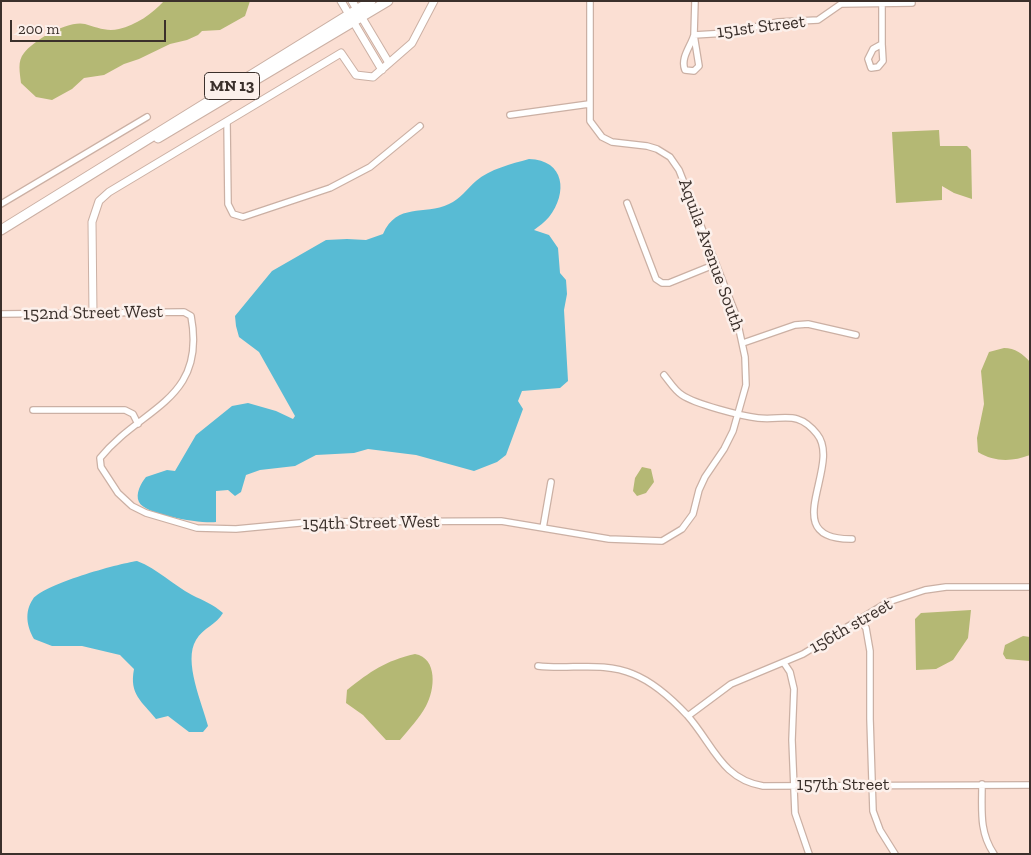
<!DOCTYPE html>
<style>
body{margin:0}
#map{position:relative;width:1031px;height:855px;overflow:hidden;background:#fbdfd3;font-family:"Zilla Slab",serif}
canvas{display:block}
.frame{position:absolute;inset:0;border:2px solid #3b302b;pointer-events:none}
.scale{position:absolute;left:10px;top:20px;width:156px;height:22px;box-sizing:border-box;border:2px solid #3b302b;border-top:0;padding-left:6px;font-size:15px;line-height:18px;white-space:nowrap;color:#3b302b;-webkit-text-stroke:4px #fcf0eb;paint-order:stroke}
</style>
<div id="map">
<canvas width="1031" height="855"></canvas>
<div class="frame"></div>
<div class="scale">200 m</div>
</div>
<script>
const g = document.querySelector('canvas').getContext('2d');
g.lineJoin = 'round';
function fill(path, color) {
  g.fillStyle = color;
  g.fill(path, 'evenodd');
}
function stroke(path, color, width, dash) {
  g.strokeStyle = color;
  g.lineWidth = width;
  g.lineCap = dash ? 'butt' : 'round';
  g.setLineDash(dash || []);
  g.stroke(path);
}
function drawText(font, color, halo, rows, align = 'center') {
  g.font = font + ' "Zilla Slab",serif';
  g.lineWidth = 5;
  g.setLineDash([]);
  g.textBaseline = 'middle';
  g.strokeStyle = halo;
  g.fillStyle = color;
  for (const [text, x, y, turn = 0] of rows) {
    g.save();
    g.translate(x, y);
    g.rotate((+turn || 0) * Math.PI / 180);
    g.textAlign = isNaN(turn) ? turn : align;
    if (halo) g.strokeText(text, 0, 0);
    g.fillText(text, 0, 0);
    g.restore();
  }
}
fill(new Path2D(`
 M 164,1 L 250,1 L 245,16 L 220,30 L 202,31 L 198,35 L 187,40 L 170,44 L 139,59 L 124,64 L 104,75 L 84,78 L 72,89 L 52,100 L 36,97 L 21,83 C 20,73 17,61 24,53 C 34,40 68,20 85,24 C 96,27 106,32 119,29 C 136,25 152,14 164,1 Z
 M 939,130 L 940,146 L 967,146 L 971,150 L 972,199 L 954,193 L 942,186 L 942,200 L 896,203 L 892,132 Z
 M 1004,348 C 1015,348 1023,354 1030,362 L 1030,455 C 1012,462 994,462 978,452 L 977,438 L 984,404 L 981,371 L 989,352 Z
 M 642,467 L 651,469 L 654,482 L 646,493 L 637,496 L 633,491 L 635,478 Z
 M 971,610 L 968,638 L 953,660 L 936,669 L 916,670 L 915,619 L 921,613 Z
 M 1023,636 L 1030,637 L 1030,661 L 1006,659 L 1003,654 L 1005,645 Z
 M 415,654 C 438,658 435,690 426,706 C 419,719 409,729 400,740 L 386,740 L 363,715 L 346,703 L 347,690 C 371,671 385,661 415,654 Z`), '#b4b874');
fill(new Path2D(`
 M 529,159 C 565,160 568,193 549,217 C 545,222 539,226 534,230 L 549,235 L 558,248 L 560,273 L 566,280 L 567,294 L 564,310 L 568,381 L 560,388 L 522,391 L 518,401 L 523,409 L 506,455 L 497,462 L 474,471 L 416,455 L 368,449 L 354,453 L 316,455 L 295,466 L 260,470 L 246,475 L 241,492 L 235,496 L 228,490 L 216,491 L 216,522 C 202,524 145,515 139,502 C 135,494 141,483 146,477 L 167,470 L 175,471 L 196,435 L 232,406 L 248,403 L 276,411 L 293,419 L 295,416 L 259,352 L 239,337 L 236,326 L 235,316 L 272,271 L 326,240 L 347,239 L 366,240 L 383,234 C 397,202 424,216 449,204 C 460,199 467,189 476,181 C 490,169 511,164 529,159 Z
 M 137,561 C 158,569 173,585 192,595 C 204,601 213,604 223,613 C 217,624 203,628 196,640 C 183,661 202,703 208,726 L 203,732 L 189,732 L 168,716 L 156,719 C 142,701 129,695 134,669 L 120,655 L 82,646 L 52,646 L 34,639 C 27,627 24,612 33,599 C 44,584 117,564 137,561 Z`), '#58bbd4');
const minor = new Path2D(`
 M 882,1 L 882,44 L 873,49 L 868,59 L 871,68 L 878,67 L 883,61 L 882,44
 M 694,35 L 727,33 L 778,22 L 818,20 L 841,4 L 912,3
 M 694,35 C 691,46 680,58 685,70 L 694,71 L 699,66 L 694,35 L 695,1
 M 510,115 L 589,104
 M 227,122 L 228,204 L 233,214 L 243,217 L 330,188 L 370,167 L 420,126
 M 627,203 L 656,279 L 662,283 L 669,283 L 716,264
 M 1,204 L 147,117
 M 1,314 L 184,312 L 191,316 C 207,401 141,407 100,458 L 101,467 L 118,493 L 132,506 L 146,513 L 197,528 L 236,529 L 310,522 L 501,521 L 609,539 L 662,541 L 682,529 L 693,514 L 699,490 L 705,477 L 724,449 L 733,431 L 746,385 L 745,357 L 736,315 L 679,170 L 670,157 L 657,149 L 647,146 L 612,142 L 602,137 L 590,121 L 590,1
 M 743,343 L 795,325 L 808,324 L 856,335
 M 664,375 C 669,381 675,391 682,395 C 695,404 741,416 758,418 C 783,421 797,409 817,434 C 843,466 775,540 852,539
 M 33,410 L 125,410 L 133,414 L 138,424
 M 543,528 L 551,482
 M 860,620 L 866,628 L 870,651 L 870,719 L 873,811 L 880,830 L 895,854
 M 784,663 L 790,672 L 794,689 L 792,740 L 795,813 L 809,854
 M 538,666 C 569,670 603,661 633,674 C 653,682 672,699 687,715 C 713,744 721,779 763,786 L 1030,785
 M 688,716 L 731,684 L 803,654 L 888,602 L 925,590 L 946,587 L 1030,587
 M 982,784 C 982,810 979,832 994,854`);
const tertiary = new Path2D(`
 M 341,1 L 382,70
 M 352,1 L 389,63
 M 93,314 L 92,222 L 99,201 L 109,192 L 341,53 L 356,75 L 373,77 L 412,43 L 434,1`);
const primary = new Path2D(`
 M 158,138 L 388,1
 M 1,230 L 371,1`);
stroke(minor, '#cbb0a4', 8);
stroke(tertiary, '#cbb0a4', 9);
stroke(primary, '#cbb0a4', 11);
stroke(minor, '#fff', 5.5);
stroke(tertiary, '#fff', 7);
stroke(primary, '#fff', 9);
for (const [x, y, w] of [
 [232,86,55]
]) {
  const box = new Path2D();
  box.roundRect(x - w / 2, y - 13.5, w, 27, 4);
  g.fillStyle = '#fcf0eb';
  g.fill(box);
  stroke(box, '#3b302b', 1);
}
drawText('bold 16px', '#3b302b', null, [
 ["MN 13",232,86]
]);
drawText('18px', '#3b302b', '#fcf0eb', [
 ["151st Street",761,27,-7],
 ["Aquila Avenue South",711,255,70],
 ["152nd Street West",93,313,-1],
 ["154th Street West",371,523,-1],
 ["156th street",851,626,-30],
 ["157th Street",843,785]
]);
</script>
